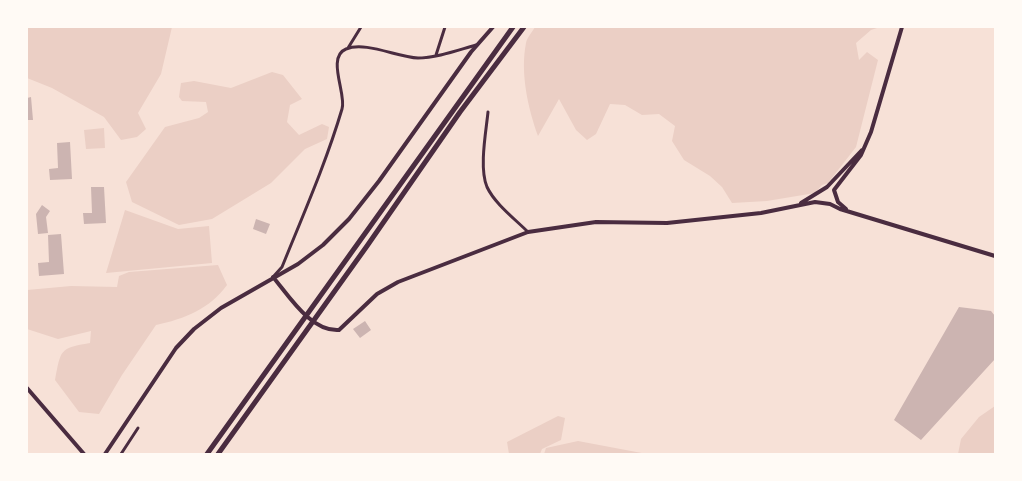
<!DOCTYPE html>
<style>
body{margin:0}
#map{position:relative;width:1022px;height:481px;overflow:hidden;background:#f7e1d7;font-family:Mulish,sans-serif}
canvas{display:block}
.frame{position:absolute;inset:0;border:28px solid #fffaf5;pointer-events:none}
</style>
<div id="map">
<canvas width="1022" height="481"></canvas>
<div class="frame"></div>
</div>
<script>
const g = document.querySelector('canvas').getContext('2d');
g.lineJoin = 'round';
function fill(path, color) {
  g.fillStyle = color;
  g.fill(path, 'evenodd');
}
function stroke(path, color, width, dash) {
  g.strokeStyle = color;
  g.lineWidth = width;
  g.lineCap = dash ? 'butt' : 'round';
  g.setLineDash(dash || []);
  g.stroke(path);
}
fill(new Path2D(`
 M 27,27 L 172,27 L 161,74 L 138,113 L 146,129 L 137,137 L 121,140 L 104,117 L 52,88 L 27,78 Z
 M 535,27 L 880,27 L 871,30 L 856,43 L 859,60 L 867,52 L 878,60 L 856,147 L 828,183 L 822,185 L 815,193 L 767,201 L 732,203 L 722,187 L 710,176 L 684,160 L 672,141 L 675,126 L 659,114 L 642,115 L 625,105 L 610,104 L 596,134 L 587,140 L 576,130 L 559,99 L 538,136 C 528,108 520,73 526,43 C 527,38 532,32 535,27 Z
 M 272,72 L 283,75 L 302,99 L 290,105 L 287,122 L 299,135 L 322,124 L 329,127 L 327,139 L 305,149 L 271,183 L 212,219 L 179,225 L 132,202 L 126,182 L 165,127 L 199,118 L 208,112 L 206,102 L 182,101 L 179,97 L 181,83 L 194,81 L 231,88 Z
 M 104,128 L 105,148 L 86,149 L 84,130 Z
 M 125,210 L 178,229 L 209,226 L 212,263 L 106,273 Z
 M 218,265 L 227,285 C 210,309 184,319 156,325 L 122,375 L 99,414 L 79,412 L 55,380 C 61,350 59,348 90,343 L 91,331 L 58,339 L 27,329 L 27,290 L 71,286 L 117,287 L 119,276 L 129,272 Z
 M 995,406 L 995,454 L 958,454 L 961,439 L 979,417 Z
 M 558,416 L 565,418 L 561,440 L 542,449 L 540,454 L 509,454 L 507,442 Z
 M 578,441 L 647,454 L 544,454 L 546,448 Z`), '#ebcfc5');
fill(new Path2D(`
 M 31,97 L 33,120 L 27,120 L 27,98 Z
 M 70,142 L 72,179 L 50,180 L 49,169 L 58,168 L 57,143 Z
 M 91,187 L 104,187 L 106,223 L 84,224 L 83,213 L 92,213 Z
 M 42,205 L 50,211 L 46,217 L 48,233 L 38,234 L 36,214 Z
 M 256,219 L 270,224 L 266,234 L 253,229 Z
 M 61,234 L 64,274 L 39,276 L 38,263 L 49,262 L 48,235 Z
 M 959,307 L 991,311 L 995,316 L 995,359 L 921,440 L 894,420 Z
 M 365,321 L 371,330 L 360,338 L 353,329 Z`), '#ccb4b1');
stroke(new Path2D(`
 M 348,48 L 361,27
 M 436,55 L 445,27
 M 488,112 C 486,132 479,168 487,187 C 495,204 515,219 528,232
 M 273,277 L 282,267 C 303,215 326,163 342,109 C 347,95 326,57 346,49 C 365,41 397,57 418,58 C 437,58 458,50 476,45
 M 121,454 L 138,428`), '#4a2c40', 3);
stroke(new Path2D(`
 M 801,203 L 827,187 L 862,150
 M 846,209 L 838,202 L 834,190 L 861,155 L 871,132 L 902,27
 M 273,277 C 289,296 311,332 339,330 L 377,294 L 398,282 L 528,232 L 596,222 L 667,223 L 761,213 L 815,202 L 830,204 L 840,209 L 995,256`), '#4a2c40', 4);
stroke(new Path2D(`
 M 27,388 L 84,454
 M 105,454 L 176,348 L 194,329 L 221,308 L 298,264 L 323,245 L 349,219 L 379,181 L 471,52 L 493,27`), '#4a2c40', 4);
stroke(new Path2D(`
 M 207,454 L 513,27
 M 218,454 L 367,246 L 460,112 L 524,27`), '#4a2c40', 5);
</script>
